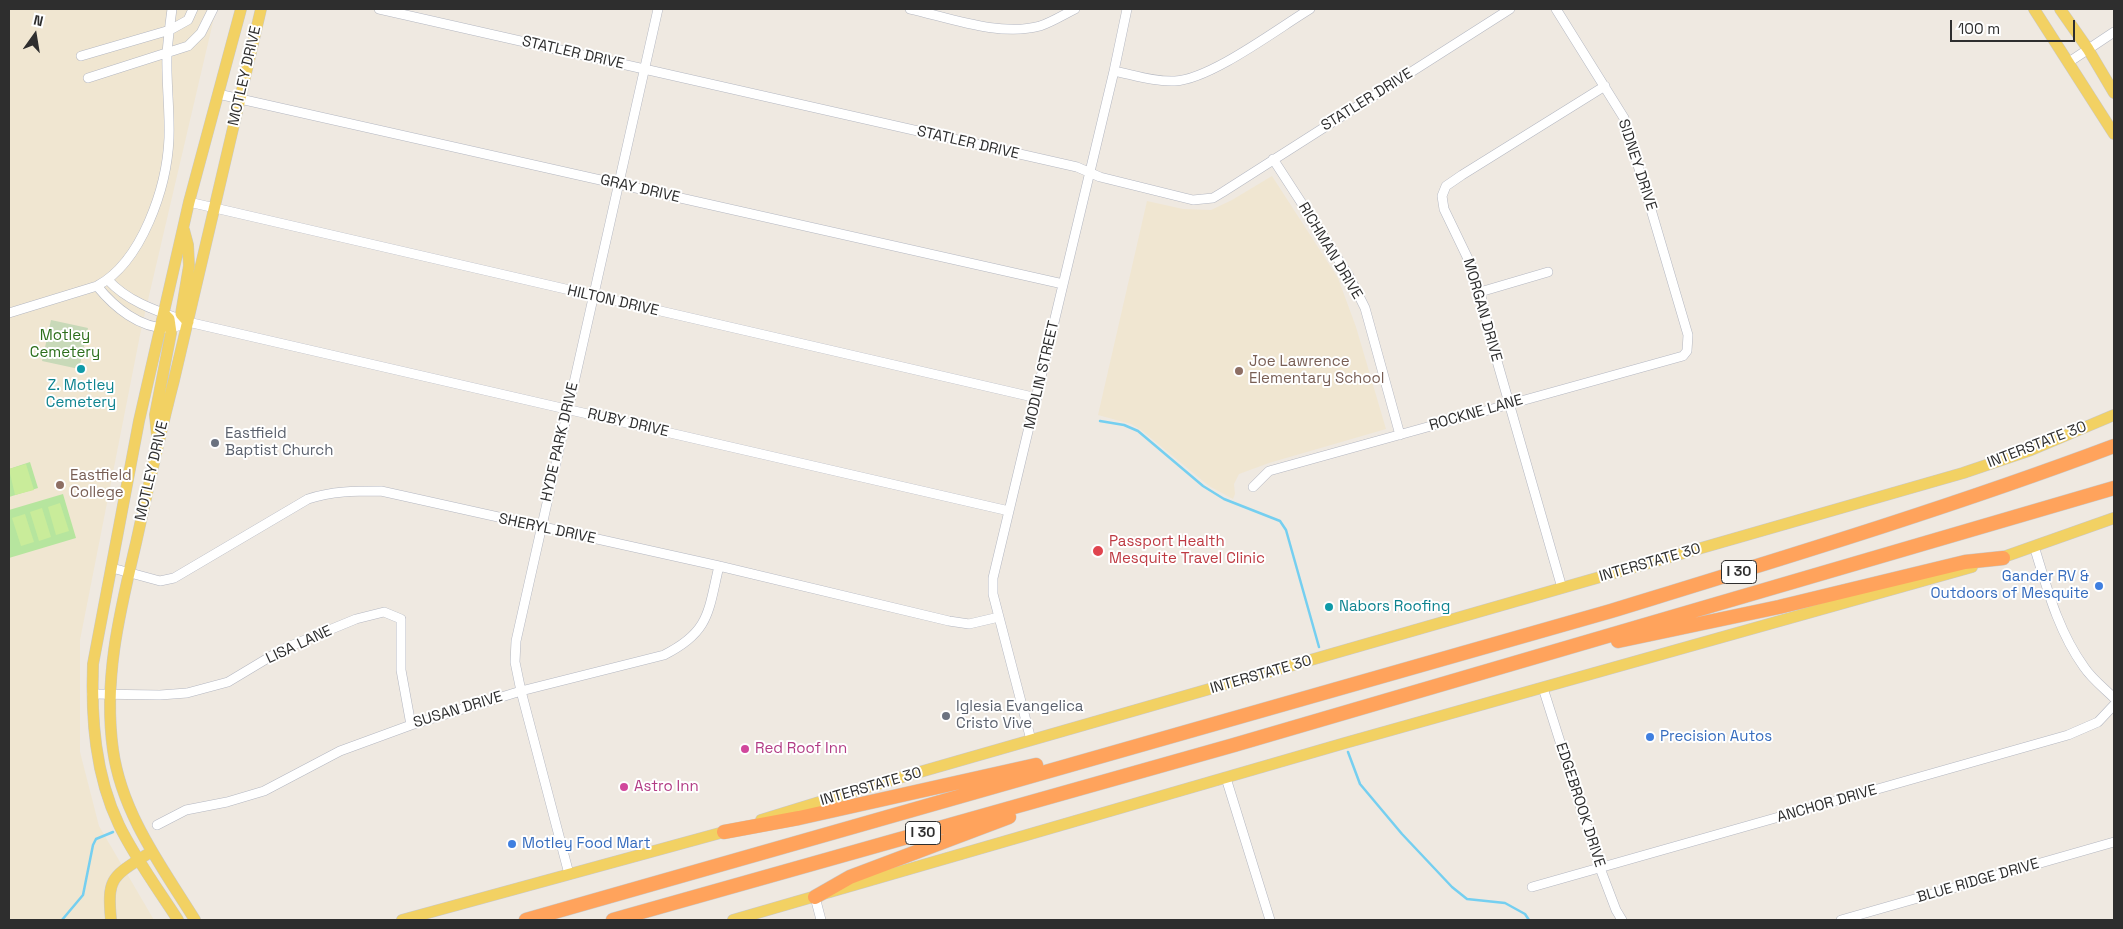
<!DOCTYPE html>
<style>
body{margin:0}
#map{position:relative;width:2123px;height:929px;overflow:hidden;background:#efe9e1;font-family:"Space Grotesk",sans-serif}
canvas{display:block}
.frame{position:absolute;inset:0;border:10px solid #2e2e2e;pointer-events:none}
.north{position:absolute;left:10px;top:10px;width:50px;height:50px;-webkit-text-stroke:4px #fff;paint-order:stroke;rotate:13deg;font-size:14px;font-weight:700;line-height:20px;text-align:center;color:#2e2e2e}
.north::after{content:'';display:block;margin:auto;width:18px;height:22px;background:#2e2e2e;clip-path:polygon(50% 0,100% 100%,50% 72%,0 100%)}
.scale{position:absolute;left:1950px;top:20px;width:125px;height:22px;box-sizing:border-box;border:2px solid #2e2e2e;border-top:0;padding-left:6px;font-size:15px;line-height:18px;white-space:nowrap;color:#2e2e2e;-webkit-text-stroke:4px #fff;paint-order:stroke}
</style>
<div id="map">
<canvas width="2123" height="929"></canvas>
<div class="frame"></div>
<div class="north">N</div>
<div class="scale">100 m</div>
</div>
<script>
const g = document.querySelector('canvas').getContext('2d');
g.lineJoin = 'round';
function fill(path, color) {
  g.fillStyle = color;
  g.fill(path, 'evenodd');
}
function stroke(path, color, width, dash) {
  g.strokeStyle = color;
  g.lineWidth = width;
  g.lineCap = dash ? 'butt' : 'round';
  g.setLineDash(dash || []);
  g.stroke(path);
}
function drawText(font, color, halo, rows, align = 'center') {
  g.font = font + ' "Space Grotesk",sans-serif';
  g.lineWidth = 4;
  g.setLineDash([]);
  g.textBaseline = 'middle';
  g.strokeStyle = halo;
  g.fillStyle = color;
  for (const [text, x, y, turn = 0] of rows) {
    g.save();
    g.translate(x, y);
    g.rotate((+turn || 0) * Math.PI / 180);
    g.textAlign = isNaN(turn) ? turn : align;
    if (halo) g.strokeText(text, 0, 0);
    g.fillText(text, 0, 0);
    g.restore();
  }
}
fill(new Path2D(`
 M 9,9 L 216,9 L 141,330 L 80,640 L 80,752 L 99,826 L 154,920 L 9,920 Z
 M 1272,176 L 1338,278 L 1356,327 L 1386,429 L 1269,463 L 1239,474 L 1234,484 L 1235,494 L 1233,499 L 1209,486 L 1141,430 L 1131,424 L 1098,415 L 1147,201 L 1183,209 L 1211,210 L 1232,200 Z`), '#f0e6d1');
fill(new Path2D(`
 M 30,462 L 38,488 L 9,497 L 9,469 Z
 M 63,494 L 76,538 L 9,558 L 9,510 Z`), '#b6e59e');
fill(new Path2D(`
 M 51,320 L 88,328 L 79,369 L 42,361 Z`), '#c8d9b8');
fill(new Path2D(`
 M 26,464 L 34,490 L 15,495 L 9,469 Z
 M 60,503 L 69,531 L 56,535 L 48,507 Z
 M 42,508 L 51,537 L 39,541 L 30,512 Z
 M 25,514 L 34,542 L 21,546 L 12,518 Z`), '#c9ec9a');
stroke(new Path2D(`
 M 1100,421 L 1124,425 L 1138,431 L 1203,486 L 1224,499 L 1280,521 L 1286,530 L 1319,647
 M 1348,752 L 1360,784 L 1402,834 L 1452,887 L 1467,899 L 1505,903 L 1525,914 L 1529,920
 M 62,920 L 83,895 L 93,845 L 96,839 L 113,832`), '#75cff0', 2.5);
const minor = new Path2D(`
 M 379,9 L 1077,167 L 1100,177 L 1193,200 L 1213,198 L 1223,192 L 1510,9
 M 910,9 C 950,18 1000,37 1040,26 C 1052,22 1063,15 1075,9
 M 81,56 L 170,30 L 188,20 L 193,9
 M 2069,62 L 2114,32
 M 1114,71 C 1134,75 1154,82 1175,81 C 1211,79 1277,29 1310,9
 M 88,78 L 188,46 L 201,33 L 213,9
 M 218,94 L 1063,284
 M 1273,159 L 1349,276 L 1365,308 L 1400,435
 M 189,202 L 1037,398
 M 108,280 C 129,303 160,312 188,322 L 1009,511
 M 97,286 C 114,307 140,329 169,328 C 176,328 182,324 188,322
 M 1480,292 L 1548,272
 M 9,313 L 97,286 C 142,262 167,187 169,138 C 170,110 166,82 167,54 C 168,39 170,24 172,9
 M 1253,487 L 1269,471 L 1683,356 L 1687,351 L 1688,335 L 1624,118 L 1556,9
 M 2034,546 C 2047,588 2058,631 2084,667 C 2092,679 2104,688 2114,698
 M 112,568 L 160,581 L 174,578 L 308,499 C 332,491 355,491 381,491 L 719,566 L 949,621 L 969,624 L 999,617
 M 1562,588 L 1493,347 L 1480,292 L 1470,263 L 1444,209 L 1442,196 L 1446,186 L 1462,175 L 1605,86
 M 1543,688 L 1600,868 L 1616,910 L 1622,920
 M 92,694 L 160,695 L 187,693 L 228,682 L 283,649 L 356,619 L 384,612 L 401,619 L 401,670 L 411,725
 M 1031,740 L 993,594 L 993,578 L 1114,71 L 1127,9
 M 1226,778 L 1270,920
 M 157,825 L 186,810 L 227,802 L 264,791 L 340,751 L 411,725 L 521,691 L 664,655 C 710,632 708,612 719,566
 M 569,874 L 521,691 L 515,662 L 516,641 L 658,9
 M 1532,887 L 2068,735 L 2098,722 L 2114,705
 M 815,897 L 821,920
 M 1841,920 L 2114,842`);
const major = new Path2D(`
 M 2034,9 L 2114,134
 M 2060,9 L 2088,49 L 2114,93
 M 184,230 L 188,245 L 189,266 L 181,314 L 188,322
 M 157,435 L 155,415 L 171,333 L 169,319 L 164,314
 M 1995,560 L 2114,518
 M 761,820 L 878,784 L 1963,473 L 2031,450 L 2114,415
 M 111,920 C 107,878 112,877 146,855
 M 178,920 C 158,889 135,858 119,825 C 95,775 91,718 93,664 L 139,421 L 189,202 L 241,9
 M 195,920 C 162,867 122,814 113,750 C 103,679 120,611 136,543 C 148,488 160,434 174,380 C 204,257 232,133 261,9
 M 402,920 L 731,830
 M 733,920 L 1345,743 L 1972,567`);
const highway = new Path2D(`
 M 1618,641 L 1779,607 L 1965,562 L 2003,558
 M 724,832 L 799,818 L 1036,765
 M 815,897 L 850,877 L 1009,817
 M 526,920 L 1611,611 C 1780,559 1949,508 2114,446
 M 613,920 L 1234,745 L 2114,488`);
stroke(minor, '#b4b7c1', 10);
stroke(major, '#c9c9c9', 12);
stroke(highway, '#c9c9c9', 15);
stroke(minor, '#fff', 9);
stroke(major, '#f2d163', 11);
stroke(highway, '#ffa35c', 14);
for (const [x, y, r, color] of [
 [81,369,5,"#0f9aa8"],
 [1239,371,5,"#8d6e63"],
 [215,443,5,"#6b7280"],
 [60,485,5,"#8d6e63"],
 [1098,551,6,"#e0444e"],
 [2099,586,5,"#3f7fe0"],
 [1329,607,5,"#0f9aa8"],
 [946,716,5,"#6b7280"],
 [1650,737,5,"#3f7fe0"],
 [745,749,5,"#d1479c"],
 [624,787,5,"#d1479c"],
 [512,844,5,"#3f7fe0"]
]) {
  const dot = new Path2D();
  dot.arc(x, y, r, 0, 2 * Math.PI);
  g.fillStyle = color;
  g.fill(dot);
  stroke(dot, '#fff', 2);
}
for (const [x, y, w] of [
 [1739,572,35],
 [923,833,35]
]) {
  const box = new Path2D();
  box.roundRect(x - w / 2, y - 11.5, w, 23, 4);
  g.fillStyle = '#fff';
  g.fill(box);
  stroke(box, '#2e2e2e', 1);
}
drawText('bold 14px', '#2e2e2e', null, [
 ["I 30",1739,572],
 ["I 30",923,833]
]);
drawText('15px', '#2e2e2e', '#fff', [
 ["STATLER DRIVE",573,53,13],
 ["MOTLEY DRIVE",245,76,-77],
 ["STATLER DRIVE",1367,100,-32],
 ["STATLER DRIVE",968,143,13],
 ["SIDNEY DRIVE",1637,165,72],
 ["GRAY DRIVE",640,189,13],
 ["RICHMAN DRIVE",1330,251,59],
 ["HILTON DRIVE",613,301,13],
 ["MORGAN DRIVE",1482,310,74],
 ["MODLIN STREET",1042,375,-77],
 ["ROCKNE LANE",1476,413,-16],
 ["RUBY DRIVE",628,423,13],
 ["HYDE PARK DRIVE",560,442,-77],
 ["INTERSTATE 30",2037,445,-21],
 ["MOTLEY DRIVE",152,471,-77],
 ["SHERYL DRIVE",547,529,12],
 ["INTERSTATE 30",1650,563,-16],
 ["LISA LANE",299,645,-25],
 ["INTERSTATE 30",1261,675,-16],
 ["SUSAN DRIVE",458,710,-17],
 ["INTERSTATE 30",871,787,-16],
 ["ANCHOR DRIVE",1827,804,-16],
 ["EDGEBROOK DRIVE",1580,805,72],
 ["BLUE RIDGE DRIVE",1978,881,-16]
]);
drawText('15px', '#2c6e1b', '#fff', [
 ["Motley",65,336],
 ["Cemetery",65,353]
]);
drawText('15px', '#785e54', '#fff', [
 ["Joe Lawrence",1249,362],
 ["Elementary School",1249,379],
 ["Eastfield",70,476],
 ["College",70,493]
], 'left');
drawText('15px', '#0d838f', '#fff', [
 ["Z. Motley",81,386],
 ["Cemetery",81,403],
 ["Nabors Roofing",1339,607,"left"]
]);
drawText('15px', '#5b616d', '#fff', [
 ["Eastfield",225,434],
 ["Baptist Church",225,451],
 ["Iglesia Evangelica",956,707],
 ["Cristo Vive",956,724]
], 'left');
drawText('15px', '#be3a42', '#fff', [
 ["Passport Health",1109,542],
 ["Mesquite Travel Clinic",1109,559]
], 'left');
drawText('15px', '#366cbe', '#fff', [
 ["Gander RV &",2089,577,"right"],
 ["Outdoors of Mesquite",2089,594,"right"],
 ["Precision Autos",1660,737],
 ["Motley Food Mart",522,844]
], 'left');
drawText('15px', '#b23c85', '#fff', [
 ["Red Roof Inn",755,749],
 ["Astro Inn",634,787]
], 'left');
</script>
